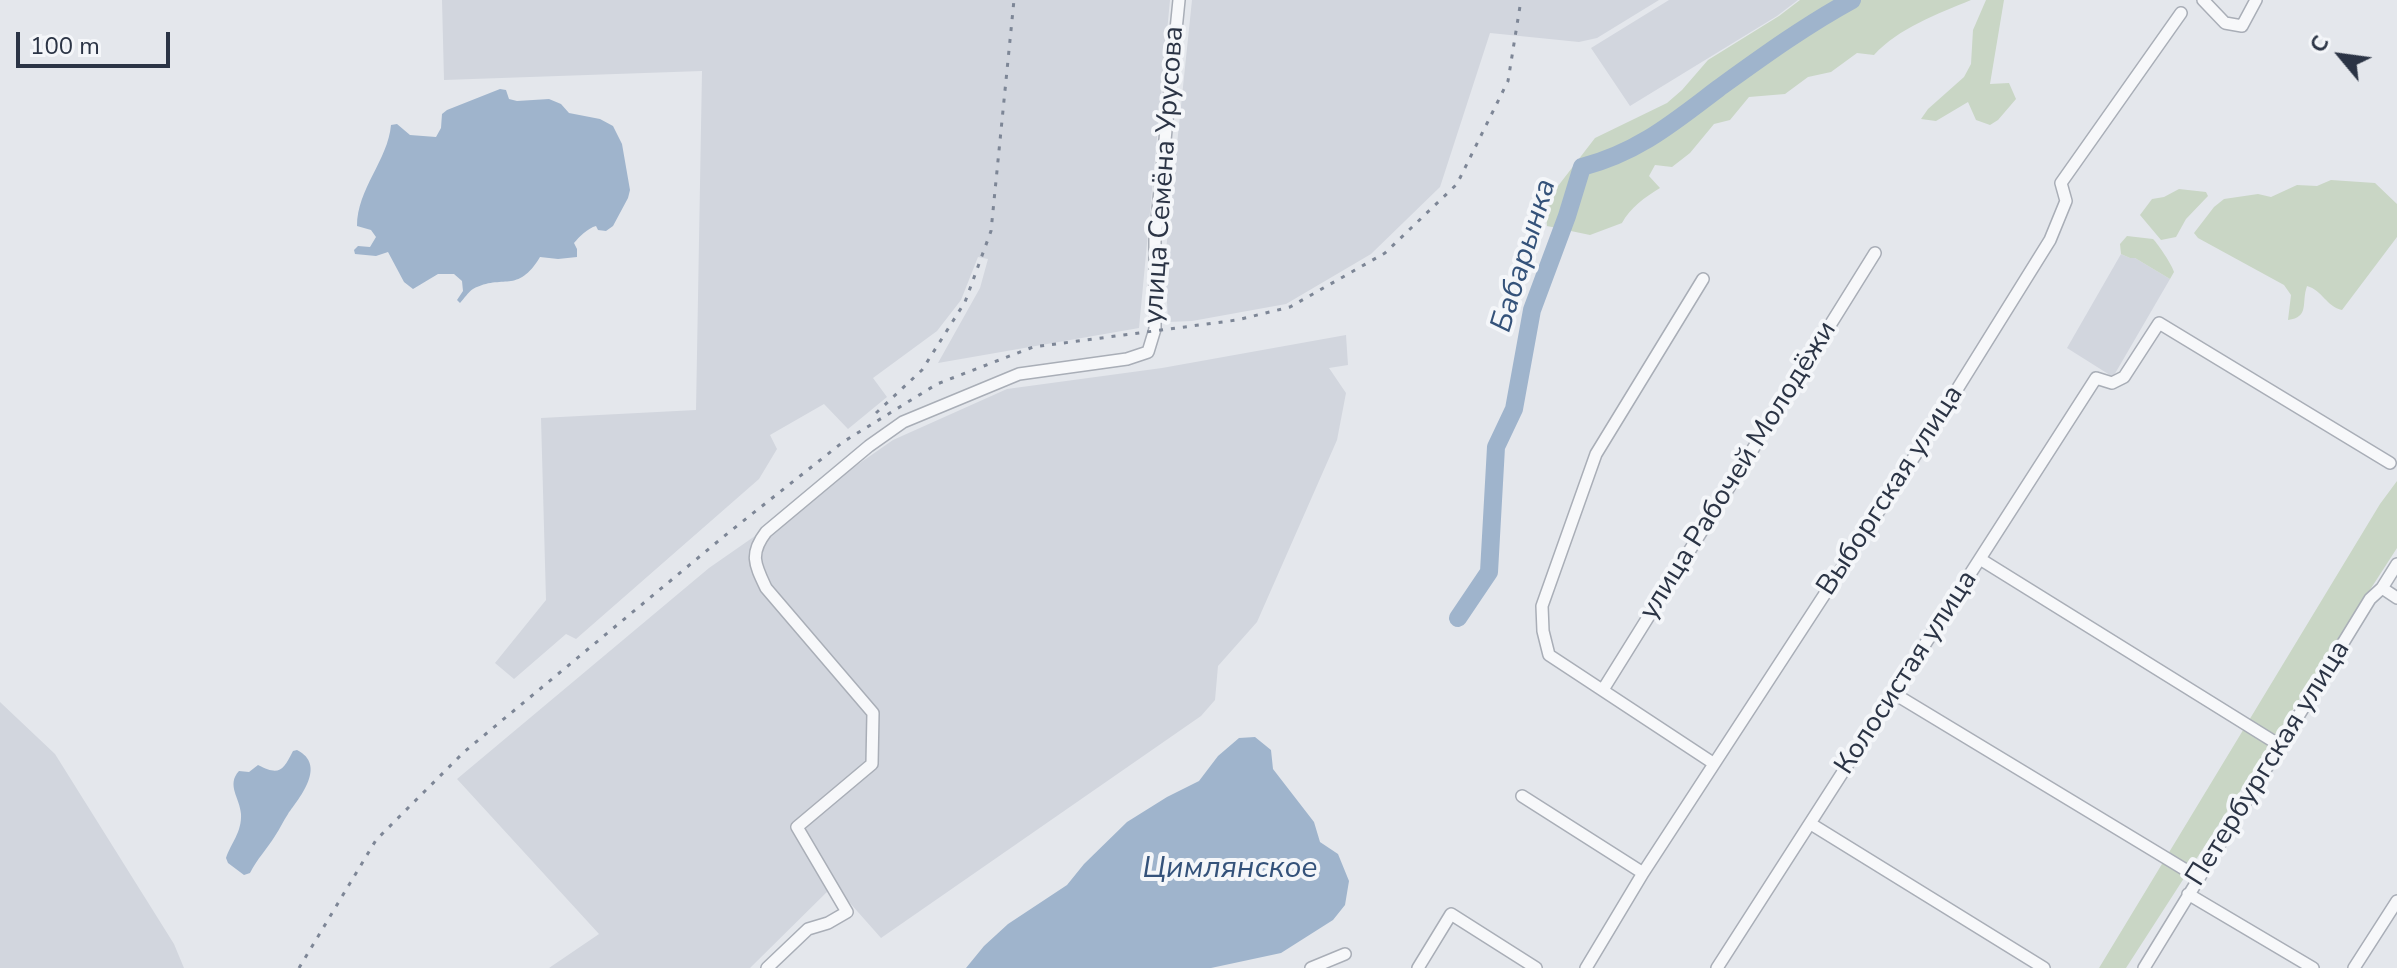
<!DOCTYPE html>
<meta charset="utf-8">
<style>
body{margin:0}
#map{position:relative;width:2397px;height:968px;overflow:hidden;background:#e4e7ec;font-family:"Nunito Sans",sans-serif}
canvas{display:block}
.north{position:absolute;left:2301px;top:16px;width:80px;height:80px;-webkit-text-stroke:6px #f4f6f9;paint-order:stroke;rotate:299deg;font-size:22px;font-weight:700;line-height:32px;text-align:center;color:#2b3445}
.north::after{content:'';display:block;margin:auto;width:28px;height:36px;background:#2b3445;clip-path:polygon(50% 0,100% 100%,50% 72%,0 100%)}
.scale{position:absolute;left:16px;top:32px;width:154px;height:36px;box-sizing:border-box;border:4px solid #2b3445;border-top:0;padding-left:10px;font-size:24px;line-height:28px;white-space:nowrap;color:#2b3445;-webkit-text-stroke:6px #f4f6f9;paint-order:stroke}
</style>
<div id="map">
<canvas width="2397" height="968"></canvas>
<div class="north">С</div>
<div class="scale">100 m</div>
</div>
<script>
const g = document.querySelector('canvas').getContext('2d');
g.lineJoin = 'round';
function fill(path, color) {
  g.fillStyle = color;
  g.fill(path, 'evenodd');
}
function stroke(path, color, width, dash) {
  g.strokeStyle = color;
  g.lineWidth = width;
  g.lineCap = dash ? 'butt' : 'round';
  g.setLineDash(dash || []);
  g.stroke(path);
}
function drawText(font, color, halo, rows, align = 'center') {
  g.font = font + ' "Nunito Sans",sans-serif';
  g.lineWidth = 8;
  g.setLineDash([]);
  g.textBaseline = 'middle';
  g.strokeStyle = halo;
  g.fillStyle = color;
  for (const [text, x, y, turn = 0] of rows) {
    g.save();
    g.translate(x, y);
    g.rotate((+turn || 0) * Math.PI / 180);
    g.textAlign = isNaN(turn) ? turn : align;
    if (halo) g.strokeText(text, 0, 0);
    g.fillText(text, 0, 0);
    g.restore();
  }
}
fill(new Path2D(`
 M 442,0 L 1170,0 L 1139,328 L 938,363 L 980,288 L 988,259 L 978,257 L 961,300 L 937,331 L 873,378 L 887,397 L 848,429 L 824,404 L 770,435 L 777,449 L 759,479 L 576,639 L 566,634 L 514,679 L 495,663 L 546,600 L 541,418 L 696,410 L 702,71 L 444,80 Z
 M 1192,0 L 1659,0 L 1597,38 L 1579,42 L 1490,33 L 1440,187 L 1371,254 L 1286,304 L 1192,321 L 1168,322 L 1165,260 Z
 M 1669,0 L 1798,0 L 1777,16 L 1630,106 L 1591,48 Z
 M 2121,254 L 2130,258 L 2135,258 L 2170,279 L 2113,377 L 2067,348 Z
 M 1346,335 L 1348,365 L 1329,368 L 1346,393 L 1337,440 L 1257,622 L 1218,666 L 1215,700 L 1201,716 L 881,938 L 834,885 L 750,968 L 549,968 L 599,934 L 457,779 L 709,568 L 893,440 L 1007,389 L 1162,368 Z
 M 0,702 L 55,754 L 174,944 L 184,968 L 0,968 Z`), '#d2d6de');
fill(new Path2D(`
 M 1800,0 L 1971,0 C 1937,14 1899,28 1874,55 L 1857,53 L 1831,72 L 1808,77 L 1785,94 L 1749,97 L 1730,120 L 1714,124 L 1690,153 L 1672,167 L 1655,165 L 1649,176 L 1660,188 C 1645,197 1630,208 1622,223 L 1590,235 L 1547,226 C 1547,213 1540,202 1542,190 L 1558,186 L 1595,138 L 1667,103 L 1682,90 L 1708,60 L 1779,16 Z
 M 1986,0 L 2004,0 L 1990,84 L 2009,83 L 2016,99 L 1998,120 L 1990,125 L 1976,120 L 1968,102 L 1936,121 L 1921,119 L 1928,109 L 1964,77 L 1971,64 L 1973,30 Z
 M 2331,180 L 2375,183 L 2397,204 L 2397,237 L 2342,310 C 2327,307 2322,290 2307,286 C 2301,303 2310,317 2288,320 L 2291,295 L 2284,285 L 2198,238 L 2194,233 L 2214,207 L 2224,199 L 2258,194 L 2271,197 L 2297,185 L 2317,186 Z
 M 2179,189 L 2206,192 L 2208,196 L 2186,219 L 2176,237 L 2161,240 L 2140,215 L 2152,199 L 2164,197 Z
 M 2127,236 L 2153,239 C 2159,245 2172,265 2174,272 L 2170,279 L 2135,258 L 2130,258 L 2121,254 L 2120,244 Z
 M 2397,481 L 2397,548 L 2126,968 L 2099,968 L 2380,504 Z`), '#c9d6c5');
fill(new Path2D(`
 M 500,89 L 506,90 L 509,99 L 517,101 L 549,99 L 561,104 L 569,113 L 600,119 L 613,126 L 622,144 L 630,190 L 628,198 L 613,226 L 606,231 L 598,230 L 596,226 C 588,228 579,237 574,243 L 577,249 L 577,257 L 558,259 L 540,257 C 517,295 503,273 473,289 C 468,292 464,299 460,303 L 457,300 L 463,291 L 462,281 L 454,274 L 438,274 L 413,289 L 404,282 L 388,252 L 376,256 L 355,254 L 354,250 L 358,246 L 370,247 L 376,237 L 371,230 L 357,226 C 357,189 388,160 391,125 L 397,124 L 410,135 L 436,137 L 441,128 L 442,114 L 447,110 Z
 M 1255,737 L 1271,750 L 1273,769 L 1314,822 L 1320,842 L 1338,854 L 1349,881 L 1345,905 L 1333,920 L 1281,953 L 1211,968 L 966,968 L 984,946 L 1008,924 L 1067,885 L 1084,864 L 1127,822 L 1167,797 L 1199,781 L 1218,756 L 1239,738 Z
 M 297,750 C 327,765 300,797 288,814 C 283,821 280,829 275,836 C 267,849 257,859 250,873 L 244,875 L 228,863 L 226,858 C 231,843 242,832 241,814 C 240,798 226,785 239,771 L 249,772 L 258,765 C 279,776 283,771 293,751 Z`), '#9fb4cc');
stroke(new Path2D(`
 M 1458,618 L 1489,572 L 1496,447 L 1514,409 L 1532,310 L 1567,216 L 1582,167 C 1639,152 1674,122 1719,88 C 1762,57 1806,25 1852,0`), '#9fb4cc', 18);
const street = new Path2D(`
 M 2203,0 L 2225,23 L 2242,26 L 2256,0
 M 1703,279 L 1596,454 L 1542,606 L 1543,631 L 1549,655 L 1713,763
 M 1980,559 L 2281,746
 M 2382,588 L 2397,598
 M 1604,688 L 1875,253
 M 1893,693 L 2199,878
 M 1522,796 L 1643,873
 M 1811,824 L 2044,968
 M 2188,894 L 2313,968
 M 767,968 L 808,929 L 828,923 L 847,912 L 797,827 L 872,764 L 873,713 L 766,588 C 755,565 749,554 766,532 L 869,446 L 903,422 L 1019,374 L 1127,359 L 1148,352 L 1155,329 L 1155,240 L 1179,0
 M 1311,968 L 1345,954
 M 1418,968 L 1451,914 L 1536,968
 M 1586,968 L 1643,873 L 1933,428 L 2050,240 L 2066,201 L 2061,183 L 2181,13
 M 1717,968 L 2096,378 L 2112,383 L 2124,377 L 2159,323 L 2390,463
 M 2144,968 L 2370,599 L 2382,588 L 2397,564
 M 2354,968 L 2397,901`);
stroke(street, '#a9aeb7', 14);
stroke(street, '#f7f8fa', 11);
stroke(new Path2D(`
 M 876,413 L 922,370 L 965,302 L 991,231 L 1014,0
 M 299,968 L 376,840 L 464,752 L 728,533 L 843,442 L 937,384 L 1033,347 L 1237,320 L 1290,307 L 1385,253 L 1457,184 L 1508,81 L 1521,0`), '#7d8696', 3, [4, 8]);
drawText('28px', '#2b3445', '#f4f6f9', [
 ["улица Семёна Урусова",1165,175,-86],
 ["улица Рабочей Молодёжи",1739,471,-58],
 ["Выборгская улица",1891,491,-57],
 ["Колосистая улица",1907,673,-57],
 ["Петербургская улица",2269,764,-58]
]);
drawText('italic 30px', '#34527a', '#f4f6f9', [
 ["Бабарынка",1525,256,-73],
 ["Цимлянское",1230,870]
]);
</script>
